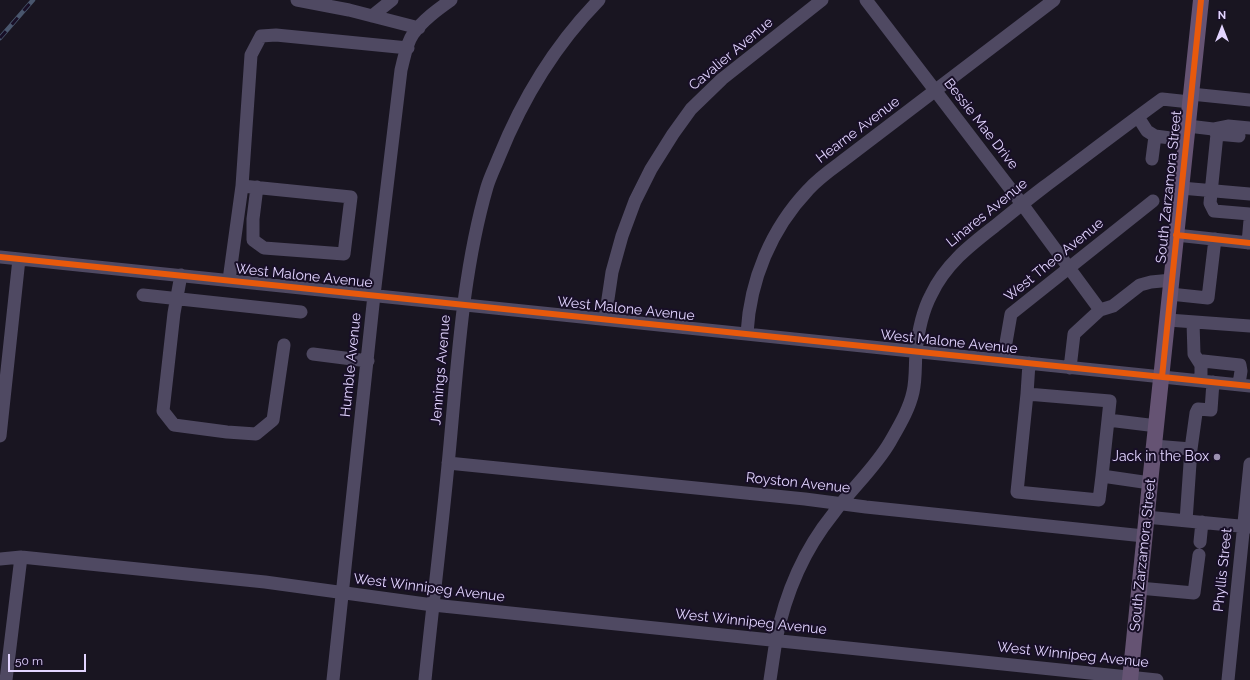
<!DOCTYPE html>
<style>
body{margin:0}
#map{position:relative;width:1250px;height:680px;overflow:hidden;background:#191521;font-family:Raleway,sans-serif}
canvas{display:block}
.north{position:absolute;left:1202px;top:8px;width:40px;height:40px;-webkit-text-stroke:3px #180f27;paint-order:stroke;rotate:0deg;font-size:11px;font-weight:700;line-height:16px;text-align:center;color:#e2d4ff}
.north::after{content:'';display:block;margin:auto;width:14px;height:18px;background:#e2d4ff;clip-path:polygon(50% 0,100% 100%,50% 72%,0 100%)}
.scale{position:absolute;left:8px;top:654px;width:78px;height:18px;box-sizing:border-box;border:2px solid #e2d4ff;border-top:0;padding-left:5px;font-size:12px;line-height:14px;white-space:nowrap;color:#e2d4ff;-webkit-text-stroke:3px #180f27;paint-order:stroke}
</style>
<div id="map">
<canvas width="1250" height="680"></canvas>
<div class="north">N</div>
<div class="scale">50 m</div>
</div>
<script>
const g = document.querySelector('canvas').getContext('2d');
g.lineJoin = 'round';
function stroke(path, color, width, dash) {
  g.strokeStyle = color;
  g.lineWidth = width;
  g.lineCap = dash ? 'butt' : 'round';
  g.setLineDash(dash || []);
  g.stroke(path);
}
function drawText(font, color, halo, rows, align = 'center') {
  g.font = font + ' Raleway,sans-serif';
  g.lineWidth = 4;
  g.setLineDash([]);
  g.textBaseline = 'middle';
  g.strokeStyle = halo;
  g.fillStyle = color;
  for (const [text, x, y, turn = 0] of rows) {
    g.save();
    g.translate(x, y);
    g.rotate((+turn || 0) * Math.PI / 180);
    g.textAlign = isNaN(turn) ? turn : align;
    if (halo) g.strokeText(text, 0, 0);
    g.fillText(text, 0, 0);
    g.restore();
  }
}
stroke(new Path2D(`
 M 297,0 L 349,10 L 419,28
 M 866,0 L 1022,204 L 1100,310 L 1074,334 L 1070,368
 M 372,16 L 392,0
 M 1191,94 L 1250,100
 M 1138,117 L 1147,131 L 1155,136 L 1186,140
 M 1188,126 L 1213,129 L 1217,134 L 1210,203 L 1214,211 L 1250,214
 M 1213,129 L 1228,126 L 1250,128
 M 1217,134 L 1239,136
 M 1152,159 L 1155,136
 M 242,186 L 251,55 L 261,36 L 276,35 L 408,48
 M 1181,188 L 1250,194
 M 1176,235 L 1250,243
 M 1248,243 L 1250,220
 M 0,257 L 1250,386
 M 181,275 L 174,313 L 163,411 L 174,425 L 227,432 L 256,434 L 273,420 L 284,345
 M 229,280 L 242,186 L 351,197 L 344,254 L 264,248 L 253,240 L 253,219 L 257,187
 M 1170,294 L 1208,298 L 1215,239
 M 143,295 L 301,312
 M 1100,310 L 1113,306 L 1140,285 L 1151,282 L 1172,280
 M 605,319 L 612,272 L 622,236 L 635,201 L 651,169 L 673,134 L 691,109 L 722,79 L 822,0
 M 1168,320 L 1250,326
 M 1193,322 L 1194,354 L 1201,365
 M 747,333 C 750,280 771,229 808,190 C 817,180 829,171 840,163 L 1054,0
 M 313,354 L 368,361
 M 1003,360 L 1011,314 L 1153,201
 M 1029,363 L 1027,394 L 1110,401 L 1108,420
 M 1201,381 L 1201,365 L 1203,361 L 1240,365 L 1241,371 L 1239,384
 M 1027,394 L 1017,492 L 1099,500 L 1102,476
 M 0,436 L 19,259
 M 1154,446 L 1191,449 L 1196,413 L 1198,409 L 1211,410 L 1213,382
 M 448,463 L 805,499 L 866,507 L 1144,536
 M 1150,483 L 1102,476 L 1108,420 L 1157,426
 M 1146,517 L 1250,527
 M 1186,521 L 1191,449
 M 1200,542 L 1202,522
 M 0,559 L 21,557 L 265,582 L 433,605 L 1157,680
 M 1139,588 L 1194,593 L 1199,555
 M 6,680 L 21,557
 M 333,680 L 374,295 L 401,70 C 404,59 406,44 413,34 C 423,20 437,10 451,0
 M 425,680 C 433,601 443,522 450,444 C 458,358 463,270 487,187 C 490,177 495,167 499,157 C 522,100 556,44 599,0
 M 770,680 C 772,667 774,653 776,640 C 785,595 804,550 833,514 C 851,489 875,468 890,442 C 899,426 909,410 913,392 C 916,379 915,365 916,352 C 918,333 922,312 931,295 C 945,265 969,246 995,226 C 1011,213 1027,200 1044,187 C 1083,158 1122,128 1162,99 L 1190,102
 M 1228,680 L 1250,464`), '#4f4962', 13);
stroke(new Path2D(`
 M 1130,680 L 1150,483 L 1201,0`), '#655373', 16);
const rail = new Path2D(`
 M 0,38 L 33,0`);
stroke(rail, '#49566d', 4.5);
stroke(rail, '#180f27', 3, [9]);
stroke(new Path2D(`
 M 1176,235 L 1250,243
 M 0,257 L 1250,386
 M 1162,377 L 1201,0`), '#e8590c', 6);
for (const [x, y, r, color] of [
 [1217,457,4,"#9c91b1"]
]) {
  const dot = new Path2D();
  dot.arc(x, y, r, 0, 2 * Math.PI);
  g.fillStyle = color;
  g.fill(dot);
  stroke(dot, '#180f27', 1.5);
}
drawText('14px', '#e2d4ff', '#180f27', [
 ["Cavalier Avenue",731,54,-40],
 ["Bessie Mae Drive",981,124,52],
 ["Hearne Avenue",858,130,-37],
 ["South Zarzamora Street",1169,187,-84],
 ["Linares Avenue",987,213,-39],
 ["West Theo Avenue",1054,260,-39],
 ["West Malone Avenue",304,276,6],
 ["West Malone Avenue",626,309,6],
 ["West Malone Avenue",949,342,6],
 ["Humble Avenue",351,365,-84],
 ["Jennings Avenue",441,370,-85],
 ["Royston Avenue",798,483,6],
 ["South Zarzamora Street",1143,555,-84],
 ["Phyllis Street",1223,570,-84],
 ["West Winnipeg Avenue",429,588,7],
 ["West Winnipeg Avenue",751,622,6],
 ["West Winnipeg Avenue",1073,655,6]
]);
drawText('14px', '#e2d4ff', '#180f27', [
 ["Jack in the Box",1209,457]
], 'right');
</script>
